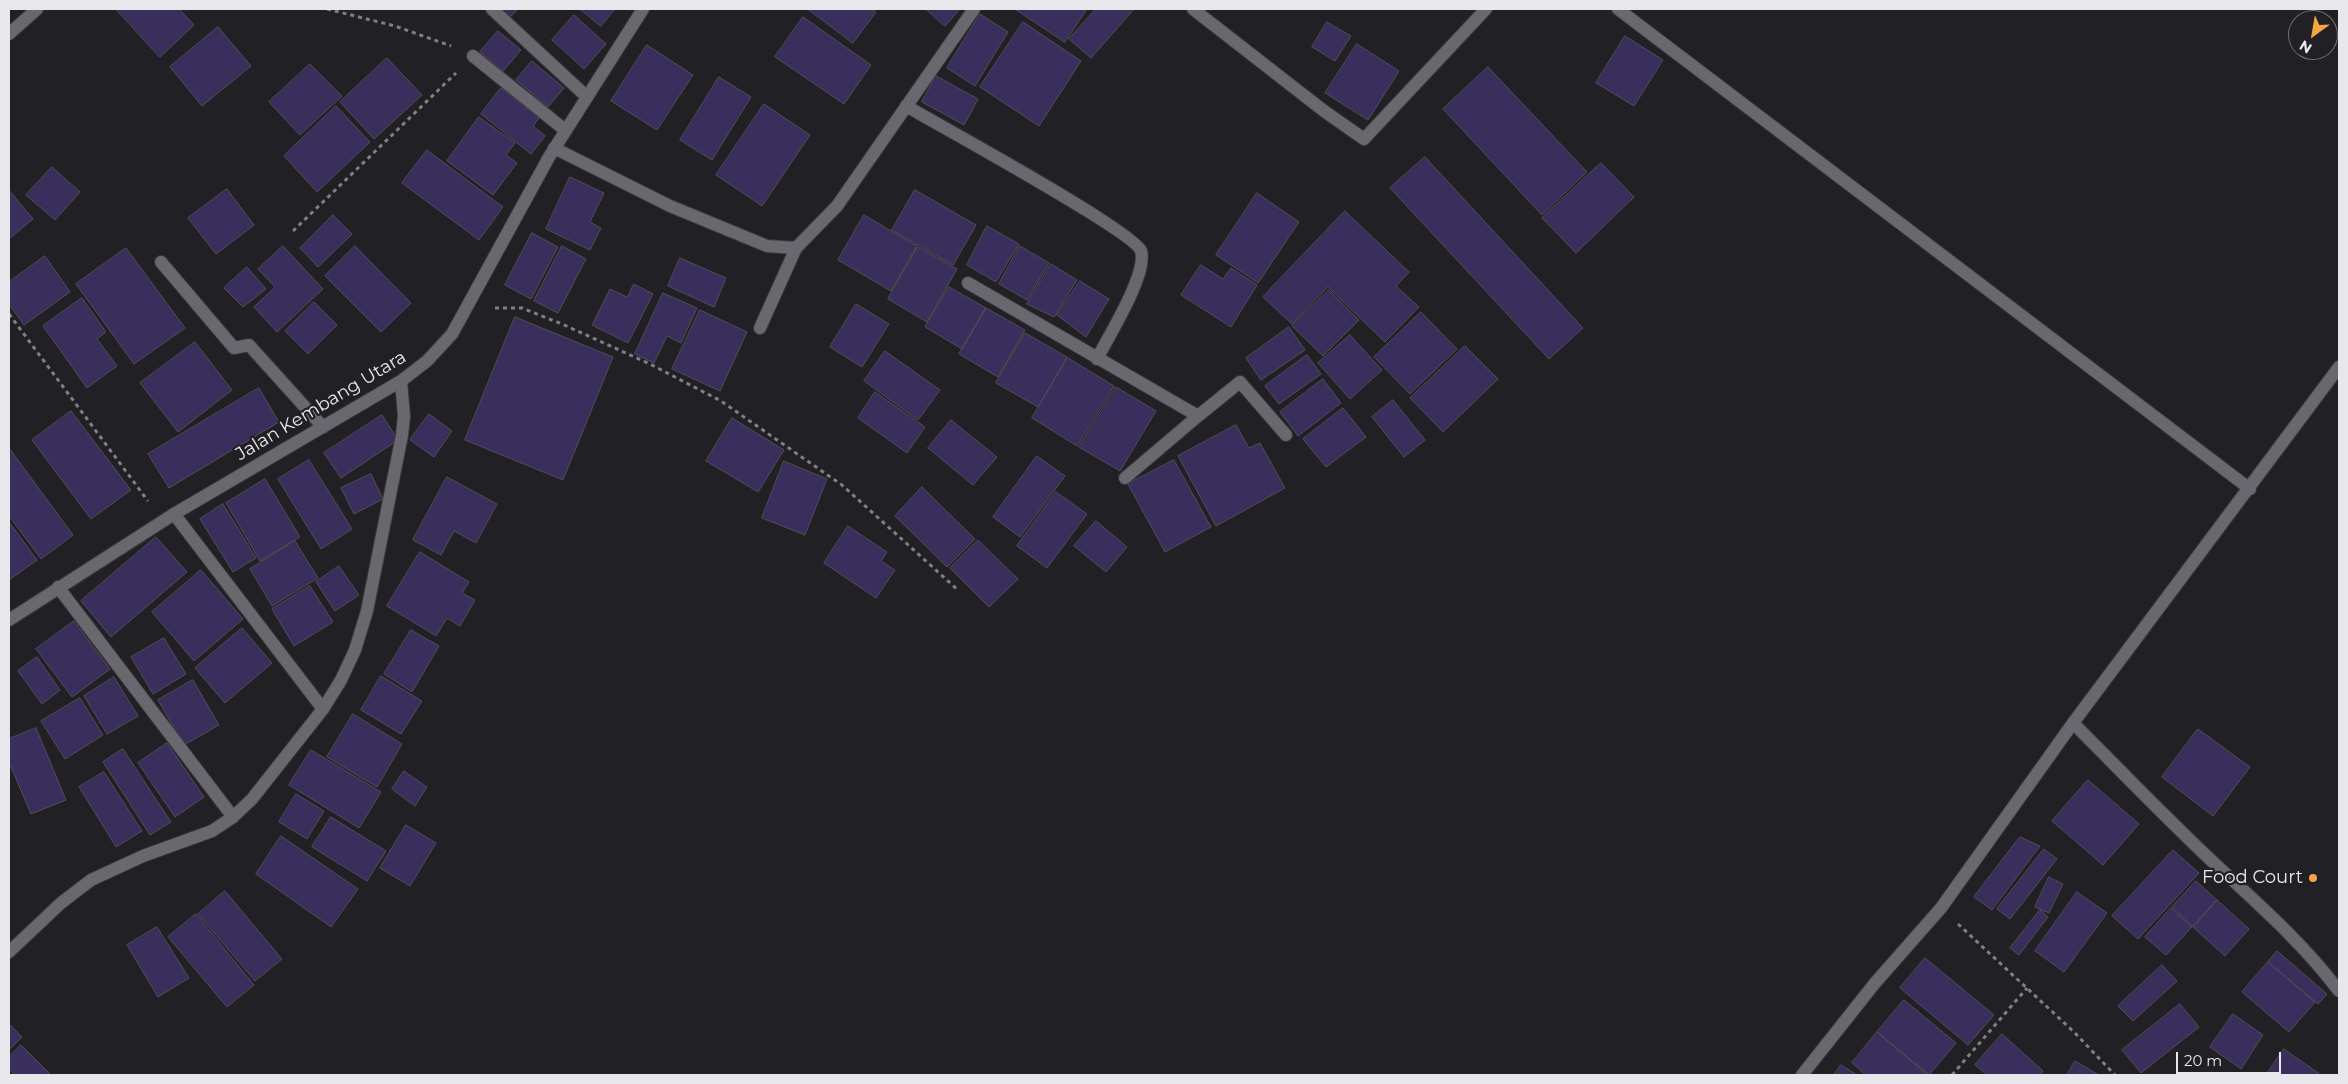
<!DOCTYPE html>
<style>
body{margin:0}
#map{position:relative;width:2348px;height:1084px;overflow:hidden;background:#212025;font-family:Montserrat,sans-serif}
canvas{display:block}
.frame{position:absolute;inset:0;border:10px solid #e8e7eb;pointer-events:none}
.north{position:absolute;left:2288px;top:10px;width:50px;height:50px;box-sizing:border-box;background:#212025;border:1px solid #717074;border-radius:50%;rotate:212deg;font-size:14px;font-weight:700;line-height:20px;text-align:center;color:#e8e7eb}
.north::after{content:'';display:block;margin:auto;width:18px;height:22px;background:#f5a345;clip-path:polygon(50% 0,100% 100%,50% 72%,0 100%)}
.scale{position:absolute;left:2176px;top:1052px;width:105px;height:22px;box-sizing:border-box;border:2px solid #e8e7eb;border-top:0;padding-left:6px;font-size:15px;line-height:18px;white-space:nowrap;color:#e8e7eb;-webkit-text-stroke:4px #212025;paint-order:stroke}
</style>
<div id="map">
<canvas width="2348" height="1084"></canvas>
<div class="frame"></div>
<div class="north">N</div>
<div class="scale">20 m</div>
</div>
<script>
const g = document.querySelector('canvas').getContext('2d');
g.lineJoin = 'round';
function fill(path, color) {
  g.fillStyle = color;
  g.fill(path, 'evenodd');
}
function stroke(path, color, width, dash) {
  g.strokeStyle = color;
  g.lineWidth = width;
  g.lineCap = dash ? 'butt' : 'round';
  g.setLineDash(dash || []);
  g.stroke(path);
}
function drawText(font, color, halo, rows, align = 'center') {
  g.font = font + ' Montserrat,sans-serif';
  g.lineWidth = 4.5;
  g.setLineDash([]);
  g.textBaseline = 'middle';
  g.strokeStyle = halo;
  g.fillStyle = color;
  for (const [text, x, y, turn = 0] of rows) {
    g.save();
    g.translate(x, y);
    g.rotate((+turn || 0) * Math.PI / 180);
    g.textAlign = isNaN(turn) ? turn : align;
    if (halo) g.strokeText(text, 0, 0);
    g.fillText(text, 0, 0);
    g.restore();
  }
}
const building = new Path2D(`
 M 116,9 L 179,9 L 194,25 L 160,57 Z
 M 495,9 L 518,9 L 507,20 Z
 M 580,9 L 615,9 L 601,26 Z
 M 808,9 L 871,9 L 876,12 L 853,43 Z
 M 926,9 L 960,9 L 945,26 Z
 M 1015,9 L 1087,9 L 1065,42 Z
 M 1096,9 L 1134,9 L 1091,58 L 1069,39 Z
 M 980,14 L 1008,32 L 975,86 L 947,68 Z
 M 574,15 L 606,44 L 584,69 L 552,40 Z
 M 803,17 L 871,65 L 844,104 L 775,57 Z
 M 1023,22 L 1081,61 L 1039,126 L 980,87 Z
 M 1327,22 L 1351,36 L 1335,61 L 1312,47 Z
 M 218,27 L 251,66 L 202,106 L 170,67 Z
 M 498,31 L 521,50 L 503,71 L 480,52 Z
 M 1625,36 L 1663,60 L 1634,106 L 1596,83 Z
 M 1357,44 L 1399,71 L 1368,120 L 1325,93 Z
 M 647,45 L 693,75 L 657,130 L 611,101 Z
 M 387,58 L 422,95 L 374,139 L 340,102 Z
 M 532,61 L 564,88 L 548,107 L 516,80 Z
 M 310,64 L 342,96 L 300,135 L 269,102 Z
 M 1488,67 L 1587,172 L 1542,215 L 1443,109 Z
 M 936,76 L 978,99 L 964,125 L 922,102 Z
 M 719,77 L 751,97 L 712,160 L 680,140 Z
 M 501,88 L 539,118 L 533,126 L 545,136 L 531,154 L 481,114 Z
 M 764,104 L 810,135 L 762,206 L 716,175 Z
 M 336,106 L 370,142 L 317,192 L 284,156 Z
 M 479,117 L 515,143 L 506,155 L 517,163 L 493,195 L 447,161 Z
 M 427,150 L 503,207 L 479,240 L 402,183 Z
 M 1425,157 L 1583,328 L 1549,359 L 1390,188 Z
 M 1601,163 L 1634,197 L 1576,253 L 1542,218 Z
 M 52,167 L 80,192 L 55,220 L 26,195 Z
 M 570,177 L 604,193 L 590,222 L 601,228 L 590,250 L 546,229 Z
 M 227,189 L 254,225 L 216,254 L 188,218 Z
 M 9,190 L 33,219 L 9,239 Z
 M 915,190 L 976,225 L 953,265 L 892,230 Z
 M 1257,193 L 1299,222 L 1258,283 L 1216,255 Z
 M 1345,211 L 1409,272 L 1396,286 L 1419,307 L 1385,342 L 1328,287 L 1292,324 L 1263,297 Z
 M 333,215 L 352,234 L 318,267 L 300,248 Z
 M 864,215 L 917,246 L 891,291 L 838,260 Z
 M 987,226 L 1019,244 L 996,282 L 967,265 Z
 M 532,233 L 558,247 L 531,299 L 505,285 Z
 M 283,246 L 323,289 L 277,332 L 254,307 L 275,287 L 258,269 Z
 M 355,246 L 411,303 L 381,332 L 325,276 Z
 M 562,246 L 586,259 L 558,313 L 534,301 Z
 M 1020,246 L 1049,263 L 1027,300 L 999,284 Z
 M 918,247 L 957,269 L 927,322 L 888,299 Z
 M 126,248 L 185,328 L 134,364 L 76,284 Z
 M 45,256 L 70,292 L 24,325 L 9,304 L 9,282 Z
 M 680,258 L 726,278 L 714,307 L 668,286 Z
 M 1051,264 L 1077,280 L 1054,317 L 1027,304 Z
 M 1201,265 L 1223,279 L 1231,268 L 1257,285 L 1231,327 L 1181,295 Z
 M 247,267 L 266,289 L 243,307 L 224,288 Z
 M 1080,281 L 1109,299 L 1086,337 L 1057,315 Z
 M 634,284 L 653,294 L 628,343 L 592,325 L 610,289 L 627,297 Z
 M 949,287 L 986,308 L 962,349 L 925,327 Z
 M 1329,290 L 1359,320 L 1323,356 L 1292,326 Z
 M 663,293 L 697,308 L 681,343 L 667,336 L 654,363 L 635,354 Z
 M 82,298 L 106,332 L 97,339 L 117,366 L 87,388 L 43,326 Z
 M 314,302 L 337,325 L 308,354 L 285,331 Z
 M 856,304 L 889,324 L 862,367 L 830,347 Z
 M 986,308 L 1025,330 L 998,377 L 959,354 Z
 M 700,310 L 747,332 L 720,391 L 672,369 Z
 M 1421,312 L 1457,349 L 1410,394 L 1374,357 Z
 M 515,317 L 613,357 L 563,480 L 465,440 Z
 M 1289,327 L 1305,350 L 1261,380 L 1246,358 Z
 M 1025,333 L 1067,357 L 1038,407 L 996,383 Z
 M 1350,335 L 1382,370 L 1350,399 L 1318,363 Z
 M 195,342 L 232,390 L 178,432 L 140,383 Z
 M 1465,346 L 1498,379 L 1443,432 L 1410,398 Z
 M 885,351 L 940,390 L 918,420 L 864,381 Z
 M 1307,355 L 1321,374 L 1279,404 L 1265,386 Z
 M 1068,358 L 1114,386 L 1077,446 L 1032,418 Z
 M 1323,379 L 1341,403 L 1298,436 L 1280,412 Z
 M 1116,387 L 1156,411 L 1120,471 L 1079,447 Z
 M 259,388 L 279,422 L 169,488 L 148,454 Z
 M 875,392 L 925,427 L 907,453 L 858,418 Z
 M 1393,400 L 1425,440 L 1404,457 L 1372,417 Z
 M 1343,408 L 1366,437 L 1326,467 L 1303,439 Z
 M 71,411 L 131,490 L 91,519 L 32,440 Z
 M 429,414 L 452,431 L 434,457 L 410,440 Z
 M 382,415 L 398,440 L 341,478 L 324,453 Z
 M 732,418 L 784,450 L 758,492 L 706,461 Z
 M 951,420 L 997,457 L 973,485 L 928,448 Z
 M 1236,425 L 1249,448 L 1260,443 L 1285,488 L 1216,526 L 1178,456 Z
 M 9,448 L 73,535 L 41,559 L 9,516 Z
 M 1037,456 L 1065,476 L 1020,537 L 993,517 Z
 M 309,460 L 352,529 L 321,549 L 278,479 Z
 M 1174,460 L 1211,527 L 1165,552 L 1128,484 Z
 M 784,461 L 827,479 L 805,535 L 762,518 Z
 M 371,474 L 383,499 L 354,514 L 341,488 Z
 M 447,477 L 497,504 L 476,543 L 454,531 L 441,555 L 413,540 Z
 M 265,479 L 300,537 L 260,561 L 226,503 Z
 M 922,487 L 975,539 L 947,567 L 895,516 Z
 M 1056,492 L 1087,514 L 1047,568 L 1017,546 Z
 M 223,504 L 256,558 L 233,572 L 200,519 Z
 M 1096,521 L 1127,547 L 1106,572 L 1074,546 Z
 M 9,522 L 37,560 L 9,580 Z
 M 848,526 L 887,552 L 881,561 L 895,570 L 876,598 L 824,563 Z
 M 156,537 L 187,572 L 111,637 L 81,601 Z
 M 978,540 L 1018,579 L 989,607 L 950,568 Z
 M 295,541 L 318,578 L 272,606 L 250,569 Z
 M 420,552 L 469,582 L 462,593 L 475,600 L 460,626 L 447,618 L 436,636 L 387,606 Z
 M 339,566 L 359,595 L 335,611 L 316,582 Z
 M 201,570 L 243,619 L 194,661 L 152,612 Z
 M 310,586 L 333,622 L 294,646 L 272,609 Z
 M 74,621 L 110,669 L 72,697 L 36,649 Z
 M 242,628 L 272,663 L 225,703 L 195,668 Z
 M 411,630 L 439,646 L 412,692 L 384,674 Z
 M 164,638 L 186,674 L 153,694 L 131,657 Z
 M 37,657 L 60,690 L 42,704 L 18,671 Z
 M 381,676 L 422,701 L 401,734 L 361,710 Z
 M 114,677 L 138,716 L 107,734 L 84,696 Z
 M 193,680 L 219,725 L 184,745 L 158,700 Z
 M 80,698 L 103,735 L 65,759 L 41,721 Z
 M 353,714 L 402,744 L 377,787 L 327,757 Z
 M 36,728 L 66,800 L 31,814 L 9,762 L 9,739 Z
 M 2198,729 L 2250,767 L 2213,816 L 2162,777 Z
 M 167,743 L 204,797 L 175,817 L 138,763 Z
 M 123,749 L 171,822 L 150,835 L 103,762 Z
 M 311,750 L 381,792 L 359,828 L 289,785 Z
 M 404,771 L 427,787 L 415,806 L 392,789 Z
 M 104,772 L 142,831 L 116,847 L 79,787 Z
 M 2088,780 L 2139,824 L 2103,865 L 2052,821 Z
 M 296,794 L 324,811 L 307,839 L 279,822 Z
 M 331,817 L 386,851 L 367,881 L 312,847 Z
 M 406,825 L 436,843 L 410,886 L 380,868 Z
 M 281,836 L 358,889 L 331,927 L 256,874 Z
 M 2020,837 L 2040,846 L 1992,910 L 1974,897 Z
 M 2044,849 L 2057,859 L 2010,919 L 1997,909 Z
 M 2173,850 L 2199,873 L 2138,939 L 2112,916 Z
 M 2049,877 L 2063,884 L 2049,913 L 2035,907 Z
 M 2196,881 L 2217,900 L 2193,927 L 2172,907 Z
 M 225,891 L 282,959 L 255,981 L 198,914 Z
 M 2077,892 L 2107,913 L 2064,972 L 2035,951 Z
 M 2217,900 L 2249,929 L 2225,956 L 2193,927 Z
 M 2171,908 L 2192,927 L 2166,955 L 2145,937 Z
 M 2040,910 L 2048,917 L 2019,955 L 2010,948 Z
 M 196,914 L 254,985 L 227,1007 L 168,937 Z
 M 157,927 L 189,978 L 158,997 L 127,945 Z
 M 2277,951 L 2327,994 L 2318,1004 L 2268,962 Z
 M 1925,958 L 1994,1015 L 1968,1045 L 1900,988 Z
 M 2268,962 L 2315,1002 L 2289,1032 L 2242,992 Z
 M 2162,965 L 2177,981 L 2133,1021 L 2118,1006 Z
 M 1904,1000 L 1956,1043 L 1929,1075 L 1877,1032 Z
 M 2180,1004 L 2199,1027 L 2141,1073 L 2122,1050 Z
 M 2233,1014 L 2263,1035 L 2241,1069 L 2210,1047 Z
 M 9,1024 L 22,1037 L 9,1050 Z
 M 1877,1032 L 1928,1075 L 1866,1075 L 1852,1063 Z
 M 2002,1034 L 2043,1071 L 2040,1075 L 1987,1075 L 1975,1065 Z
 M 21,1045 L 51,1075 L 15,1075 L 9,1068 L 9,1057 Z
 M 2284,1049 L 2321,1075 L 2266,1075 Z
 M 2075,1061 L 2099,1075 L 2067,1075 Z
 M 1841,1065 L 1857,1075 L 1834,1075 Z`);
fill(building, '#3a2e5d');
stroke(building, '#504f56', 1);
const service = new Path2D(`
 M 473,56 L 565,130
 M 906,106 C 937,124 1135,232 1141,251 C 1148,274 1108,337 1097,359
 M 161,262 L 234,348 L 249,345 L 323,427
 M 968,283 L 1198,416 L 1125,478
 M 760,328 L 796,248
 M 1198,416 L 1240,382 L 1286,435
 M 174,514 L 323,709
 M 58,587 L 233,817
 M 2073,723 C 2120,770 2166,818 2214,863 C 2258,904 2303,943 2339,991`);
const minor = new Path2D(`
 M 492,9 L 586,96
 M 1193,9 L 1324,111 L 1364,139 L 1486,9
 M 1618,9 L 2250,489
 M 9,34 L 37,9
 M 554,148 L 670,206 L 767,246 L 796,248 L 837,206 L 974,9
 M 9,620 L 174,514 L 401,381 L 427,361 L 452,334 L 549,157 L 643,9
 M 9,952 L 61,903 L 91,880 L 143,856 L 212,831 L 233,817 L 252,799 L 323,709 L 341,680 L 355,650 L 367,611 L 402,435 L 404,416 L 401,381
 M 1802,1075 L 1875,983 L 1941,908 L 2073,723 L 2339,367`);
stroke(service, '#3b3b3f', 14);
stroke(minor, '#3b3b3f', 14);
stroke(new Path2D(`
 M 327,9 L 395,26 L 451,46
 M 293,231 L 456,73
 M 495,308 L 522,308 L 562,324 L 650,364 L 721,401 L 842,485 L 959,591
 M 9,314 L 148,501
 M 1958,924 L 2074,1032 L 2115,1075
 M 1952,1075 L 2027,988`), '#807f84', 3, [4, 4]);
stroke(service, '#69686f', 12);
stroke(minor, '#69686f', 12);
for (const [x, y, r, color] of [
 [2313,878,5,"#f5a345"]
]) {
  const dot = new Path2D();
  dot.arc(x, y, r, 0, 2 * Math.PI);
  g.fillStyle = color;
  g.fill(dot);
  stroke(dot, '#212025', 2);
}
drawText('18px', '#e8e7eb', '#212025', [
 ["Jalan Kembang Utara",321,406,-31]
]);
drawText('18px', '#e8e7eb', '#212025', [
 ["Food Court",2303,878]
], 'right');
</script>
